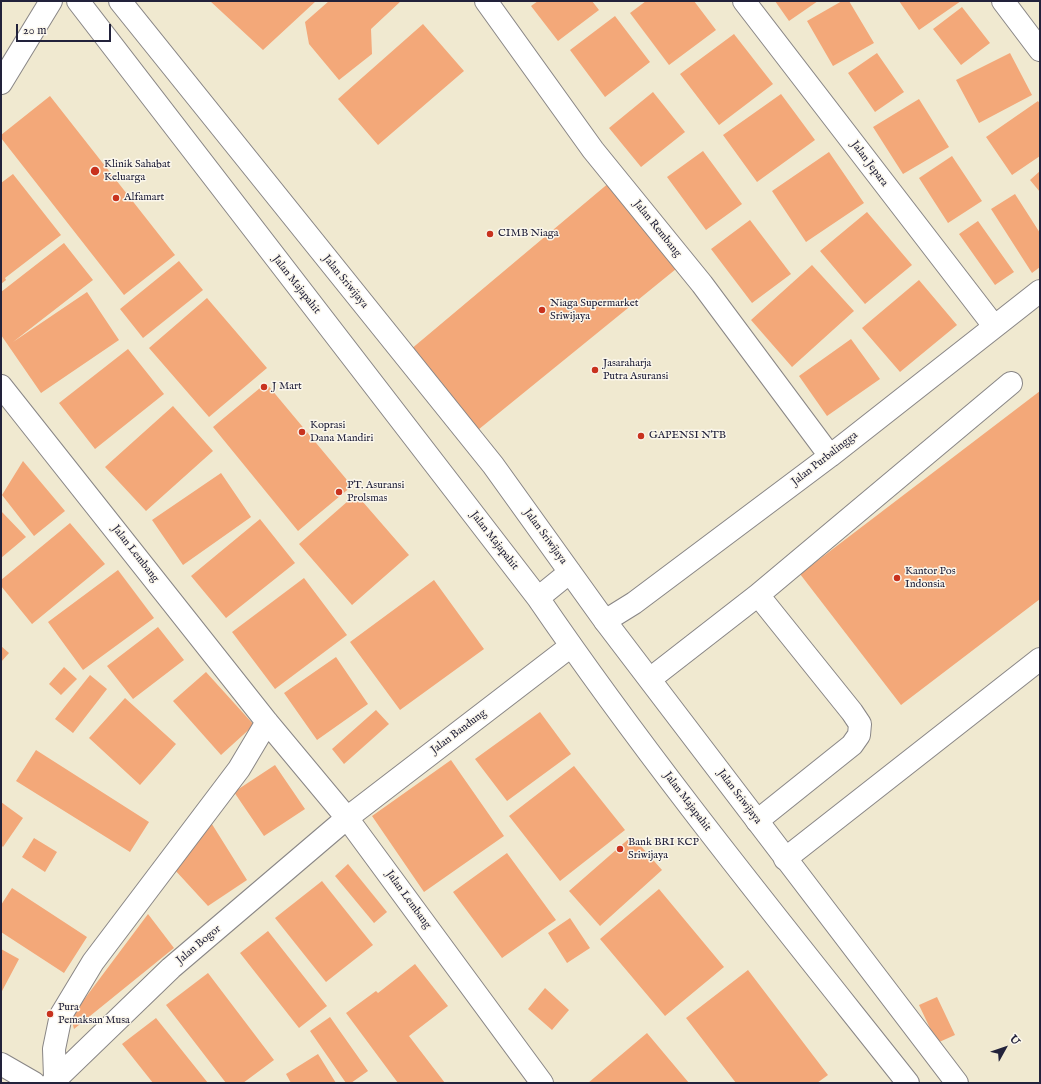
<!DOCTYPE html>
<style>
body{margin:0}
#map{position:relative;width:1041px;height:1084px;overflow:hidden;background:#f0e9d0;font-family:"IM FELL English",serif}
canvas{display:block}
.frame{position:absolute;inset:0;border:2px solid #22223b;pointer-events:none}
.north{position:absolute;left:985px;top:1028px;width:40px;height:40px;-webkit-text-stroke:3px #fbf7ec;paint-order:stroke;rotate:50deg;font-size:11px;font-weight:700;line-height:16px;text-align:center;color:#22223b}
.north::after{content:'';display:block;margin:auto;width:14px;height:18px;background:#22223b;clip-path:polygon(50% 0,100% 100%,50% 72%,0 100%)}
.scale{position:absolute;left:16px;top:24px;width:95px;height:18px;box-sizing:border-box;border:2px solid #22223b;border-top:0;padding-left:5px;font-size:12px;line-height:14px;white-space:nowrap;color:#22223b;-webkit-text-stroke:3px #fbf7ec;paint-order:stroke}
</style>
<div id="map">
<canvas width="1041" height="1084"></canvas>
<div class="frame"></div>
<div class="north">U</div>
<div class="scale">20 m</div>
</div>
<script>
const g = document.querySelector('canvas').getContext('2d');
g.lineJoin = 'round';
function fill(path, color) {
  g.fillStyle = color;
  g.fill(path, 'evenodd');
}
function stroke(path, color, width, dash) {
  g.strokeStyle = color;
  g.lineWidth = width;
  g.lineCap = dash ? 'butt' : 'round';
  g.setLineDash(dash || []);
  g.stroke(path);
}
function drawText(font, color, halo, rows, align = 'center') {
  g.font = font + ' "IM FELL English",serif';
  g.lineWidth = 3;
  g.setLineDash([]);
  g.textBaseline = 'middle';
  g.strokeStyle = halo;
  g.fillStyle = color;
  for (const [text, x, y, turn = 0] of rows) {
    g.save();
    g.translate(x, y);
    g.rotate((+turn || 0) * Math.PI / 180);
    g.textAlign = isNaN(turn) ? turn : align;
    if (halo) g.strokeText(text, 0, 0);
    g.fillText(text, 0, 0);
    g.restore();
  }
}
fill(new Path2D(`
 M 210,1 L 316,1 L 263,50 Z
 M 329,1 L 401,1 L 371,29 L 372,54 L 339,80 L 309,44 L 305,22 Z
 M 538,1 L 592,1 L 599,10 L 558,41 L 531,6 Z
 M 646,1 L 694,1 L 716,30 L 669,65 L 630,13 Z
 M 775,1 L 818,1 L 789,21 Z
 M 842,1 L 849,1 L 874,43 L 833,66 L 807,21 Z
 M 899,1 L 961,1 L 919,30 Z
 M 962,7 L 990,43 L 961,65 L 933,29 Z
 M 615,16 L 650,62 L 605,97 L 570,50 Z
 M 423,24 L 464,71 L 378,145 L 338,99 Z
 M 734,34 L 773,84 L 719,125 L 680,74 Z
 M 877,53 L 904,92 L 875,112 L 848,73 Z
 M 1010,53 L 1032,95 L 979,123 L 956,80 Z
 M 653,92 L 685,132 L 641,167 L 609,128 Z
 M 781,94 L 815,140 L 757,182 L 723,135 Z
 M 50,96 L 175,255 L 124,295 L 1,138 L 1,135 Z
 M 919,99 L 949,147 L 903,174 L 873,127 Z
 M 1038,101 L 1040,104 L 1040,156 L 1012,175 L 986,137 Z
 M 703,151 L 742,204 L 706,230 L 667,177 Z
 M 829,152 L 864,203 L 806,242 L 772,191 Z
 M 952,156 L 982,201 L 948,223 L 919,178 Z
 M 1040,171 L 1040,192 L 1030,180 Z
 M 13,174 L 61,235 L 5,278 L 6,280 L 1,284 L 1,183 Z
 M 610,182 L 676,269 L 473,434 L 410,350 Z
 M 1015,194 L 1040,233 L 1040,267 L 1032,273 L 991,209 Z
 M 867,212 L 912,265 L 865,304 L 820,251 Z
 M 750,220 L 791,274 L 752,303 L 711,249 Z
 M 978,221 L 1014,272 L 995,285 L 959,234 Z
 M 64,243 L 93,280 L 13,342 L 87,292 L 119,340 L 41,393 L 1,335 L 1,292 Z
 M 179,261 L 203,290 L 143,338 L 120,309 Z
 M 812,265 L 854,311 L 792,367 L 751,320 Z
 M 919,280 L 957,325 L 900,372 L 862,328 Z
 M 207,298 L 267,368 L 209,417 L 149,348 Z
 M 851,339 L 880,379 L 827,416 L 799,376 Z
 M 128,349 L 164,394 L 95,449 L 59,403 Z
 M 266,383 L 352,486 L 298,531 L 213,427 Z
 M 1040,391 L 1040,599 L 901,705 L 800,574 Z
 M 173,406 L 213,451 L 146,511 L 105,467 Z
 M 23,461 L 65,511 L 34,536 L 2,495 Z
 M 221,473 L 251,517 L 183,565 L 152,520 Z
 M 356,494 L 409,555 L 352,605 L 299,544 Z
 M 1,511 L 26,537 L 1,558 Z
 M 260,519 L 295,563 L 226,618 L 191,576 Z
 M 70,523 L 105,564 L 32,624 L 1,586 L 1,580 Z
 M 118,570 L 154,618 L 83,670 L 48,622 Z
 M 304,578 L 347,635 L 275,689 L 232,632 Z
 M 434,580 L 484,649 L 400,710 L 350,642 Z
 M 158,627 L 184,660 L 133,699 L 107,666 Z
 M 1,646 L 9,653 L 1,662 Z
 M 336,657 L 368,704 L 317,740 L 284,693 Z
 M 64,667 L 77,679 L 61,695 L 49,684 Z
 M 206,672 L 254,725 L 221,755 L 173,701 Z
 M 90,675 L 107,689 L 73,733 L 55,719 Z
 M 125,698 L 176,744 L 140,785 L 89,738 Z
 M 376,710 L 389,724 L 344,764 L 332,749 Z
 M 540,712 L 571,754 L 507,801 L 475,759 Z
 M 36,750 L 149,822 L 130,852 L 16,781 Z
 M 451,760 L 504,836 L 424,892 L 372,816 Z
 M 275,765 L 305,809 L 264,836 L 234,792 Z
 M 574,766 L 625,830 L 560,881 L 509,816 Z
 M 1,802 L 23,818 L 3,847 L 1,845 Z
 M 210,821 L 247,880 L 208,906 L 174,869 Z
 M 632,836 L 662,870 L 600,926 L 569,891 Z
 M 34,838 L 57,852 L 45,872 L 22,857 Z
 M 507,853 L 556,920 L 502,958 L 453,892 Z
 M 348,864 L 387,912 L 374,923 L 335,876 Z
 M 322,881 L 373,945 L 326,982 L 275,918 Z
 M 12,888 L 87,937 L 64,973 L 1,932 L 1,905 Z
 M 659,889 L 724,967 L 665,1016 L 600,939 Z
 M 148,914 L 174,948 L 74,1029 L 71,1017 Z
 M 570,918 L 590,948 L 567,963 L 548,933 Z
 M 268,931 L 327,1006 L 299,1028 L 240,953 Z
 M 1,949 L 19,959 L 1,993 Z
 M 415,964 L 448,1006 L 409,1036 L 445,1083 L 398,1083 L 346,1013 L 376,991 L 378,993 Z
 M 748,970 L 828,1075 L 817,1083 L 736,1083 L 686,1018 Z
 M 208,973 L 274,1060 L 243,1083 L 226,1083 L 166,1005 Z
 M 545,988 L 569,1010 L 552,1030 L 528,1009 Z
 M 937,997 L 955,1035 L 937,1043 L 919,1005 Z
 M 330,1017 L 368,1071 L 351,1083 L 346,1083 L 310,1031 Z
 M 156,1018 L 208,1083 L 153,1083 L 122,1044 Z
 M 647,1033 L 689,1083 L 588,1083 Z
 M 318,1054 L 336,1083 L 291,1083 L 286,1074 Z`), '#f3a879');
const minor = new Path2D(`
 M 486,1 L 593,150 L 702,284 L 830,456
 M 744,1 L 994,326
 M 1003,1 L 1040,50
 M 1,83 L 51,1
 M 1,386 L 267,722 L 347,818 L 542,1083
 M 758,595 L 1011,383
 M 605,621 L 634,603 L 830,456 L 1040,291
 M 650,679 L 758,595 L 852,712 L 860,724 L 859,735 L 852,745 L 757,821
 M 785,859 L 1040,659
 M 1,1064 L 34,1083
 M 55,1077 L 54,1049 L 61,1015 L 93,962 L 239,769 L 267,722
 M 52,1083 L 171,968 L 347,818 L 571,646`);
const major = new Path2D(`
 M 78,1 L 538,598 C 653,766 782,924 908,1083
 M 120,1 L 493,465 L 605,621 L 957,1083
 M 538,598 L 570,572`);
stroke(minor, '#898686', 24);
stroke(major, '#898686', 24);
stroke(minor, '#fff', 22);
stroke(major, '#fff', 22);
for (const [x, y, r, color] of [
 [95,171,5,"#c8321e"],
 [116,198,4,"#c8321e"],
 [490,234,4,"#c8321e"],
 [542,310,4,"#c8321e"],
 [595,370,4,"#c8321e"],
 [264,387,4,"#c8321e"],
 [302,432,4,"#c8321e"],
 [641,436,4,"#c8321e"],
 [339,492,4,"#c8321e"],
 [897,578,4,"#c8321e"],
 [620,849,4,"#c8321e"],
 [50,1014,4,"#c8321e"]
]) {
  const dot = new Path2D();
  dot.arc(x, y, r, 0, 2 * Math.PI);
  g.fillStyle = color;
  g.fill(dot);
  stroke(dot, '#fbf7ec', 1.5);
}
drawText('11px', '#22223b', '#fbf7ec', [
 ["Jalan Jepara",869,164,53],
 ["Jalan Rembang",657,229,51],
 ["Jalan Sriwijaya",345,282,51],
 ["Jalan Majapahit",296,285,52],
 ["Jalan Purbalingga",825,459,-38],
 ["Jalan Sriwijaya",545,537,54],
 ["Jalan Majapahit",494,541,52],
 ["Jalan Lembang",135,554,52],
 ["Jalan Bandung",459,732,-37],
 ["Jalan Sriwijaya",739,797,53],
 ["Jalan Majapahit",687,802,53],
 ["Jalan Lembang",408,900,54],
 ["Jalan Bogor",199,945,-40]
]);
drawText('11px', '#22223b', '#fbf7ec', [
 ["Klinik Sahabat",104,165],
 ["Keluarga",104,178],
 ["Alfamart",124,198],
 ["CIMB Niaga",498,234],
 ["Niaga Supermarket",550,304],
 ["Sriwijaya",550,317],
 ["Jasaraharja",603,364],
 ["Putra Asuransi",603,377],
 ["J Mart",272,387],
 ["Koprasi",310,426],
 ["Dana Mandiri",310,439],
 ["GAPENSI NTB",649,436],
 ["PT. Asuransi",347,486],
 ["Prolsmas",347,499],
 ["Kantor Pos",905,572],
 ["Indonsia",905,585],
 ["Bank BRI KCP",628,843],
 ["Sriwijaya",628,856],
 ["Pura",58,1008],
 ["Pemaksan Musa",58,1021]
], 'left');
</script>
